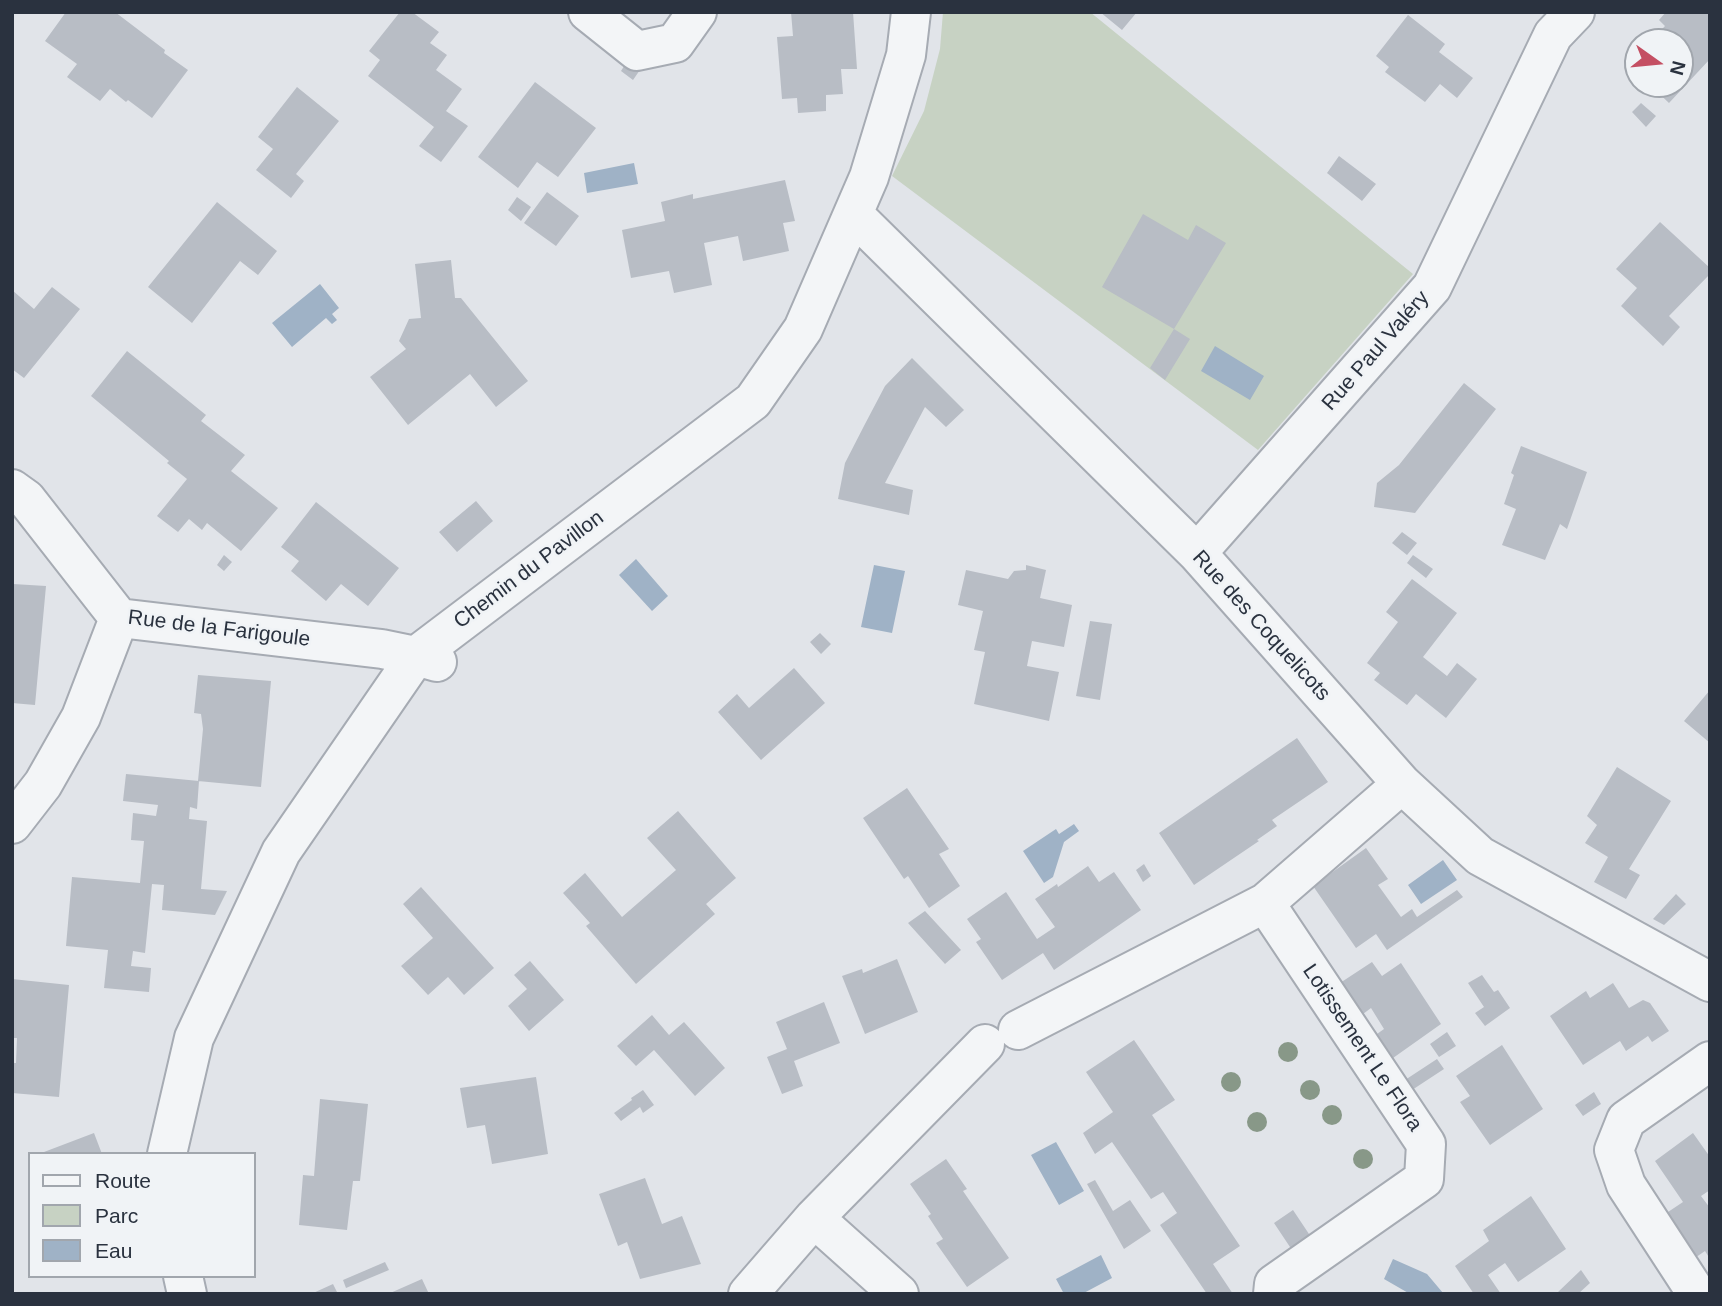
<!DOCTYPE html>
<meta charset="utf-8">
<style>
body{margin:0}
#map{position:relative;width:1722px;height:1306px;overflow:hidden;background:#e1e4e9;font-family:Arial,sans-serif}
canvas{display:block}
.frame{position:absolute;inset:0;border:14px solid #2a323f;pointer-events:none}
.legend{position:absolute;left:28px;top:1152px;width:228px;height:126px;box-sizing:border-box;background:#f0f3f6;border:2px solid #a1a6ad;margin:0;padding:9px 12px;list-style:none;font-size:21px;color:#2a323f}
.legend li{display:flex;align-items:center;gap:14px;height:35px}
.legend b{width:35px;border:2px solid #a1a6ad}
.north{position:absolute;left:1624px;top:28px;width:70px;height:70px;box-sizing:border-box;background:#f0f3f6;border:2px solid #a1a6ad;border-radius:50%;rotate:105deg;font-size:19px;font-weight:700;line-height:28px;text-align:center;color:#2a323f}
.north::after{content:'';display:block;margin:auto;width:24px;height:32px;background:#c44f63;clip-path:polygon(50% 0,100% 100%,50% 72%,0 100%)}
</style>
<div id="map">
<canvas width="1722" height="1306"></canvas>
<div class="frame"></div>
<ul class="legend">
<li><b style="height:9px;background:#f3f5f7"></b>Route</li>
<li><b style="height:19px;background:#c7d2c3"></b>Parc</li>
<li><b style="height:19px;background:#9fb2c6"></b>Eau</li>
</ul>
<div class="north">N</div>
</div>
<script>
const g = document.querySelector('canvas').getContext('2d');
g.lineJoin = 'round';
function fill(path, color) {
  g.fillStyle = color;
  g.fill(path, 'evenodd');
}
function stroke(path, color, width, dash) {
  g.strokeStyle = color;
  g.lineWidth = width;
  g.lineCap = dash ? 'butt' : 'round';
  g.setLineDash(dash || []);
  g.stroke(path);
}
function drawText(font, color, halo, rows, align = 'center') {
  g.font = font + ' Arial,sans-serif';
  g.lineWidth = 5;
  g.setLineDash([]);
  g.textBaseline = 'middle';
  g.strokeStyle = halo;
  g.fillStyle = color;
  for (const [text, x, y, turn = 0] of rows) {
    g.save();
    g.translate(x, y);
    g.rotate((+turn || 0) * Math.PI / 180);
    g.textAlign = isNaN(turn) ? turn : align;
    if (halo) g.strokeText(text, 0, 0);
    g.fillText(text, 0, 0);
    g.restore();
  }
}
fill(new Path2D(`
 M 943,12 L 1090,12 L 1413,274 L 1258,450 L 892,176 L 924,111 L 940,49 Z`), '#c7d2c3');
fill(new Path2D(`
 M 634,163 L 638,184 L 587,193 L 584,173 Z
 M 320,284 L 339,308 L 332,314 L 337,320 L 332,324 L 326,318 L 292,347 L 272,323 Z
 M 1215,346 L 1264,376 L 1250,400 L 1201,371 Z
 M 636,559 L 668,596 L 652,611 L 619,575 Z
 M 874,565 L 905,571 L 892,633 L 861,627 Z
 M 1074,824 L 1079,831 L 1064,842 L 1053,877 L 1044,883 L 1023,851 L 1056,829 L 1059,834 Z
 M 1443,860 L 1457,880 L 1421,904 L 1408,885 Z
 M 1056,1142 L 1084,1191 L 1059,1205 L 1031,1155 Z
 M 1101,1255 L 1112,1278 L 1082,1294 L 1064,1294 L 1056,1279 Z
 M 1393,1259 L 1427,1274 L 1443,1293 L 1410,1294 L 1384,1279 Z`), '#9fb2c6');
fill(new Path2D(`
 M 66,12 L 115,12 L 165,50 L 164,53 L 188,70 L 152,118 L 128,100 L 126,102 L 110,89 L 100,101 L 67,77 L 77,64 L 45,41 Z
 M 400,12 L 412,12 L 439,32 L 430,43 L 447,55 L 436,70 L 462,89 L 446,111 L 468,126 L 441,162 L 419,146 L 434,127 L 368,76 L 380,60 L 369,51 Z
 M 791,12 L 853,12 L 857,69 L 841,69 L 843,94 L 826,95 L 826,111 L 798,113 L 797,98 L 782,99 L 777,37 L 793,36 Z
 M 1100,12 L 1137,12 L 1122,30 Z
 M 1666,12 L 1710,12 L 1710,59 L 1669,103 L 1649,84 L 1680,84 L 1680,42 L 1650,42 L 1665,26 L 1659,20 Z
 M 1408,15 L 1445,44 L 1439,52 L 1473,78 L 1457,98 L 1440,84 L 1425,102 L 1385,72 L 1389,67 L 1376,56 Z
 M 626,63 L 642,67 L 633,80 L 621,71 Z
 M 535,82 L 596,128 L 558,177 L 537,162 L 518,188 L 478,157 Z
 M 297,87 L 339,121 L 296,174 L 304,181 L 291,198 L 256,170 L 273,149 L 258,137 Z
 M 1641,103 L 1656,116 L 1646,127 L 1632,112 Z
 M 1339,156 L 1376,184 L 1362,201 L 1327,173 Z
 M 785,180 L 795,221 L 783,223 L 789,251 L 743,261 L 738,236 L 704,243 L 712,285 L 674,293 L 669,271 L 631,278 L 622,230 L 665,221 L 661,202 L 693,194 L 693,199 Z
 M 547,192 L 579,216 L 556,246 L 524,223 Z
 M 517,197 L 531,207 L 521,221 L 508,210 Z
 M 217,202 L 277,251 L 258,275 L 240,261 L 192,323 L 148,287 Z
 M 1143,214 L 1188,240 L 1196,225 L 1226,243 L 1174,329 L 1102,287 Z
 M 1660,222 L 1710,268 L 1710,274 L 1669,316 L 1680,327 L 1663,346 L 1621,306 L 1637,288 L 1616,269 Z
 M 451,260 L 455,298 L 461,298 L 528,381 L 496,407 L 470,374 L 408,425 L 370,377 L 406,349 L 399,341 L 409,319 L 421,318 L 415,264 Z
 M 52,287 L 80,309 L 24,378 L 12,369 L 12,290 L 34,309 Z
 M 1174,329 L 1190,339 L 1165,380 L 1150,368 Z
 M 127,351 L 206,415 L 201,421 L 245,455 L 231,471 L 278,508 L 241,551 L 207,523 L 202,530 L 189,519 L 178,532 L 157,516 L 187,479 L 167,463 L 169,461 L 91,396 Z
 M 912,358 L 964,410 L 946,427 L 925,407 L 885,483 L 913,490 L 909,515 L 838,499 L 845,463 L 865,424 L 885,386 Z
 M 1464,383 L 1496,409 L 1415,513 L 1374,507 L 1377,483 L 1399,465 Z
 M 1521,446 L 1587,472 L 1567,529 L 1560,524 L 1545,560 L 1502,545 L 1516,509 L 1504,504 L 1514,475 L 1511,473 Z
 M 476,501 L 493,521 L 457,552 L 439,532 Z
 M 316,502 L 399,568 L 368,606 L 341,584 L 326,601 L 291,571 L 299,561 L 281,547 Z
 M 1402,532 L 1417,543 L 1407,555 L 1392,543 Z
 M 224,555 L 232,562 L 224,571 L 217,565 Z
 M 1413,555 L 1433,569 L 1426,578 L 1407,563 Z
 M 1026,565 L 1046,570 L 1040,598 L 1072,605 L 1064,647 L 1032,641 L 1027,666 L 1059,672 L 1049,721 L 974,704 L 985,652 L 974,650 L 983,611 L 958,605 L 966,570 L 1008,579 L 1014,571 L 1026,570 Z
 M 1412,579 L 1457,613 L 1423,657 L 1447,676 L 1457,663 L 1477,679 L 1446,718 L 1416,694 L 1407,705 L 1374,680 L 1380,673 L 1367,663 L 1398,622 L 1386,612 Z
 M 13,584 L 46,586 L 35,705 L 12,703 Z
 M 1090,621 L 1112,624 L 1100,700 L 1076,696 Z
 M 820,633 L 831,644 L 821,654 L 810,642 Z
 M 794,668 L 825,703 L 761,760 L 718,712 L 737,694 L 749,708 Z
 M 198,675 L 271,681 L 261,787 L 198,781 L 203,729 L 201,714 L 194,713 Z
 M 1710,690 L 1710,743 L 1684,721 Z
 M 1297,738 L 1328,782 L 1272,820 L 1277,826 L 1257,840 L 1259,841 L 1194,885 L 1159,833 Z
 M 1617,767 L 1671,801 L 1629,869 L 1640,875 L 1626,899 L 1594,882 L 1608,857 L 1585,843 L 1597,825 L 1587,816 Z
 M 126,774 L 199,781 L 197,809 L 190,807 L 189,819 L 207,821 L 201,889 L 227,891 L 215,915 L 162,910 L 164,885 L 152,884 L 145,953 L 133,951 L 131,966 L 151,968 L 149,992 L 104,988 L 108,950 L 66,946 L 72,877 L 140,883 L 144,841 L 131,840 L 133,813 L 156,816 L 158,805 L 123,801 Z
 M 907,788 L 949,849 L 939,854 L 960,886 L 929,908 L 908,876 L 904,879 L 863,818 Z
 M 678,811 L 736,878 L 706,904 L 715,914 L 636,984 L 586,926 L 590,923 L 563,893 L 585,873 L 622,917 L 676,870 L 647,838 Z
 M 1366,848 L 1388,879 L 1378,885 L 1401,917 L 1412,909 L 1417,917 L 1457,890 L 1463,897 L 1387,950 L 1376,934 L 1356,948 L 1313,886 Z
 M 1144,864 L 1151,876 L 1143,882 L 1136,870 Z
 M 1088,866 L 1099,882 L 1114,872 L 1141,910 L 1054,970 L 1043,953 L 1002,980 L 976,942 L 981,939 L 967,919 L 1006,892 L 1037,939 L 1055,927 L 1035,899 L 1057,884 L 1058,887 Z
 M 421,887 L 494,968 L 464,995 L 448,977 L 428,995 L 401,966 L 433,938 L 403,904 Z
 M 1676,894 L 1686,904 L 1664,925 L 1653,919 Z
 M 925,911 L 961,950 L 945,964 L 908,923 Z
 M 897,959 L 918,1012 L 865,1034 L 842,976 L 862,969 L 863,973 Z
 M 530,961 L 564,1000 L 529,1031 L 508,1006 L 527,989 L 514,975 Z
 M 1372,962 L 1382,976 L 1401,963 L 1441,1024 L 1393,1058 L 1377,1034 L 1384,1029 L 1371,1008 L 1363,1014 L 1340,983 Z
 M 1482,975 L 1494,992 L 1498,990 L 1510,1008 L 1485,1026 L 1475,1013 L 1484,1007 L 1468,983 Z
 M 12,979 L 69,985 L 59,1097 L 12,1093 L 12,1063 L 16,1063 L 17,1038 L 12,1038 Z
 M 1613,983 L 1629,1008 L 1643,1000 L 1650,1003 L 1669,1031 L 1652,1042 L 1648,1036 L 1626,1051 L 1620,1041 L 1583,1065 L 1550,1016 L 1586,991 L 1590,998 Z
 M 824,1002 L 840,1043 L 794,1061 L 803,1086 L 782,1094 L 767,1057 L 787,1049 L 776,1022 Z
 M 652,1015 L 669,1035 L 684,1022 L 725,1068 L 695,1096 L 654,1050 L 636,1066 L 617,1046 Z
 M 1447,1032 L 1456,1046 L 1439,1057 L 1430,1044 Z
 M 1134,1040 L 1175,1100 L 1152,1115 L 1240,1246 L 1213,1264 L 1233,1294 L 1207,1294 L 1160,1225 L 1177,1213 L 1163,1192 L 1151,1199 L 1112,1142 L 1095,1154 L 1083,1133 L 1113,1112 L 1086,1072 Z
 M 1502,1045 L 1543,1109 L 1490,1145 L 1460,1102 L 1470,1096 L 1456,1076 Z
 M 1437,1059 L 1444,1069 L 1412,1090 L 1405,1080 Z
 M 536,1077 L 548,1154 L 492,1164 L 485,1125 L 467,1128 L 460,1088 Z
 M 643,1090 L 654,1105 L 643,1113 L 640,1107 L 621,1121 L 614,1113 L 632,1100 L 631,1098 Z
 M 1594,1092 L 1601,1104 L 1583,1116 L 1575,1105 Z
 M 320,1099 L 368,1104 L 360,1181 L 353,1181 L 347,1230 L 299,1225 L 303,1175 L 314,1176 Z
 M 94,1133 L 102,1154 L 45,1154 L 44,1152 Z
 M 1693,1133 L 1710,1157 L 1710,1190 L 1701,1196 L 1710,1208 L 1710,1259 L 1705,1251 L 1689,1262 L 1659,1218 L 1683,1202 L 1655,1161 Z
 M 946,1159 L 967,1189 L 963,1191 L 1009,1258 L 967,1287 L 936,1243 L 943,1239 L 928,1216 L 931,1214 L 910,1184 Z
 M 645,1178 L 662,1224 L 682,1216 L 701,1264 L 640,1279 L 627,1242 L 618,1246 L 599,1194 Z
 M 1095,1180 L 1113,1211 L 1130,1200 L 1151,1231 L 1124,1249 L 1087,1184 Z
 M 1531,1196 L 1566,1249 L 1518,1282 L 1505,1263 L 1488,1275 L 1501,1294 L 1474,1294 L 1455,1266 L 1489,1241 L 1483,1230 Z
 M 1293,1210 L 1313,1240 L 1294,1253 L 1274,1223 Z
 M 385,1262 L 389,1270 L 346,1288 L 343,1280 Z
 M 1581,1270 L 1590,1283 L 1578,1294 L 1560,1294 L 1558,1292 Z
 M 422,1279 L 429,1294 L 388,1294 Z
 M 333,1284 L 338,1294 L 311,1294 Z`), '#b8bdc5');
const street = new Path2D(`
 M 588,12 L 637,51 L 675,43 L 697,12
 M 853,214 L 1197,553 L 1402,784 L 1480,856 L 1710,982
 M 12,489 L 26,499 L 119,618 L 382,649 L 416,656 L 437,662
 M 1197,553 L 1432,287 L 1553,35 L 1575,12
 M 12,824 L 43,784 L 81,717 L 119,618
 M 1265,903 L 1426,1144 L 1424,1179 L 1274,1284 L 1273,1294
 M 1018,1030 L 1265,903 L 1402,784
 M 167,1154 L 194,1038 L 281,852 L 416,656 L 753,401 L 803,329 L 869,177 L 906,55 L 911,12
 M 814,1218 L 899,1294
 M 183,1276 L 187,1294
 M 748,1294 L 814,1218 L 985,1044
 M 1697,1294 L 1626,1185 L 1614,1150 L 1626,1120 L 1710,1061`);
stroke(street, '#a6abb3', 42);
stroke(street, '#f3f5f7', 38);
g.fillStyle = '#889888';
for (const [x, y] of [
 [1288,1052],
 [1231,1082],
 [1310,1090],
 [1332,1115],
 [1257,1122],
 [1363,1159]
]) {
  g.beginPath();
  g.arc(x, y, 10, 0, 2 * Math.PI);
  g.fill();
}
drawText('21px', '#2a323f', '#f0f3f6', [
 ["Rue Paul Valéry",1376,351,-49],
 ["Chemin du Pavillon",529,570,-37],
 ["Rue des Coquelicots",1261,626,48],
 ["Rue de la Farigoule",219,629,7],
 ["Lotissement Le Flora",1362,1048,56]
]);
</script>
